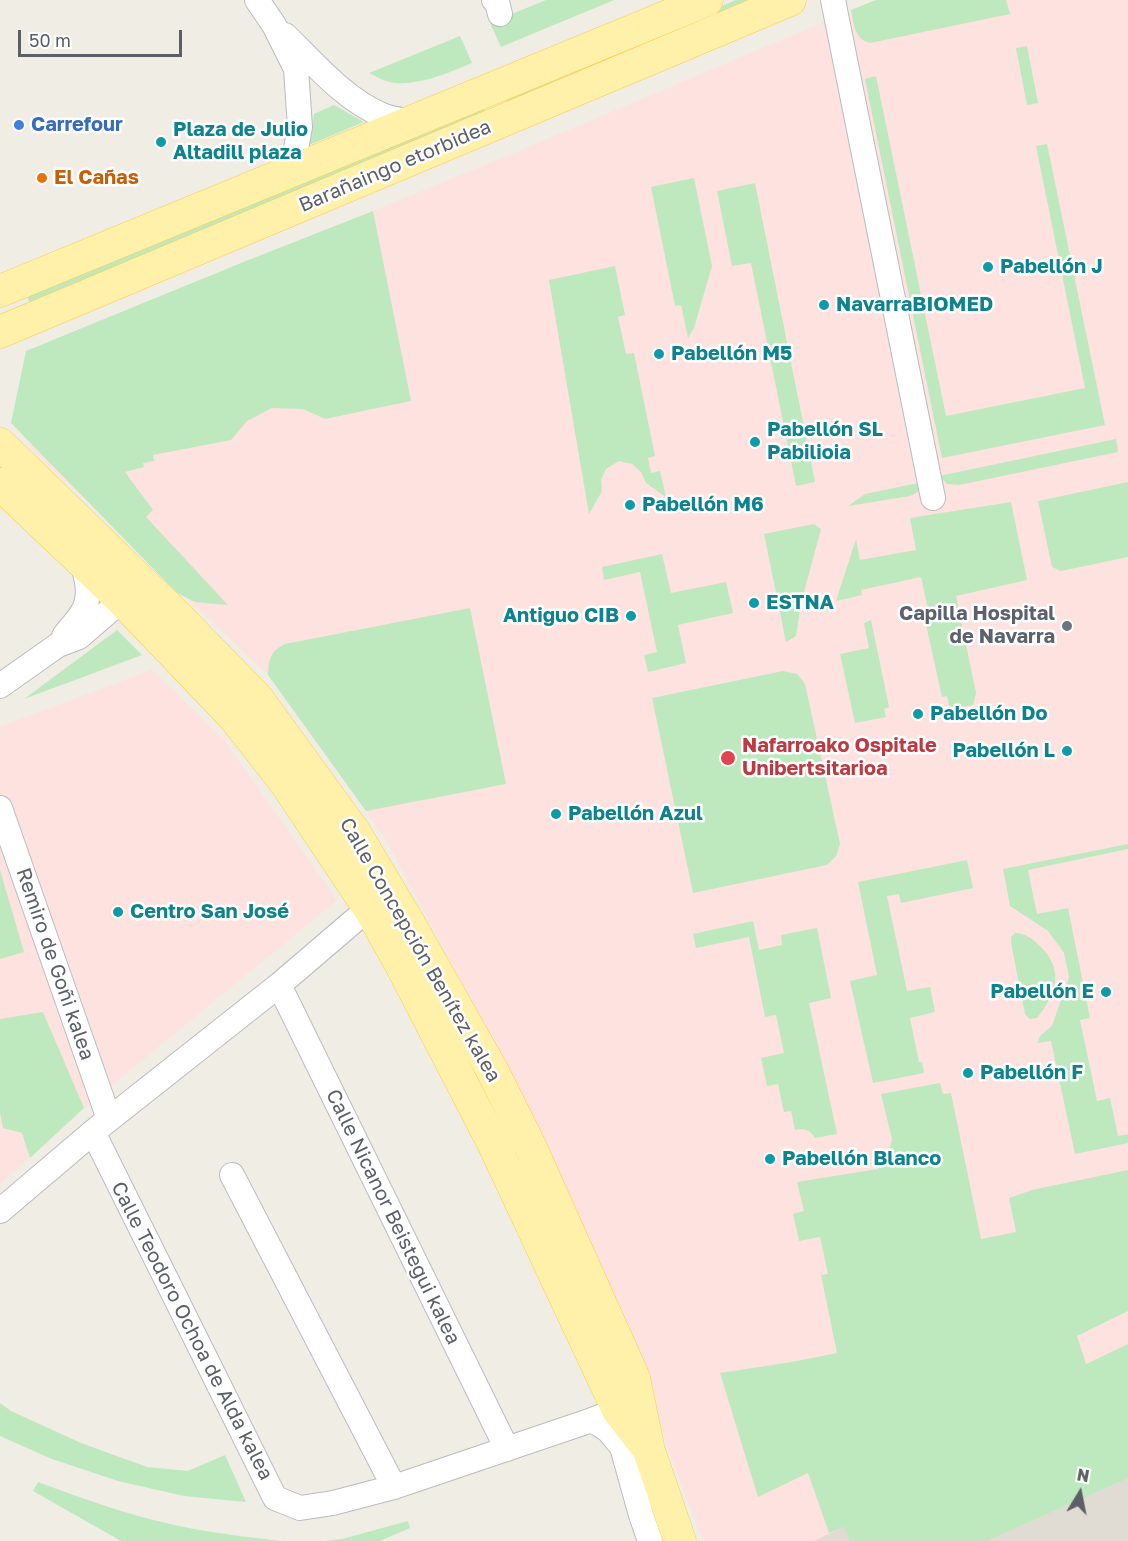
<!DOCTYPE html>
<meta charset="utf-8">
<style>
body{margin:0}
#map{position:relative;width:1128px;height:1541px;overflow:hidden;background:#f0ede4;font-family:"Golos Text",sans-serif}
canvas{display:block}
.north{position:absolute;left:1050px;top:1463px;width:60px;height:60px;-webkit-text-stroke:4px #fff;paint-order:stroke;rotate:10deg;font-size:16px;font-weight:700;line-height:24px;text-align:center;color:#5c6066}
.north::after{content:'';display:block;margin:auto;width:21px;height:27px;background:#5c6066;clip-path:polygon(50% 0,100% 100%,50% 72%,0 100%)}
.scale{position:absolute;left:18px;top:30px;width:164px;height:27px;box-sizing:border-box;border:3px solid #5c6066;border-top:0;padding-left:8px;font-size:18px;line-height:21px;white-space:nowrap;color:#5c6066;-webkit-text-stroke:4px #fff;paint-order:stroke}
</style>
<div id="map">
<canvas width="1128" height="1541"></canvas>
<div class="north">N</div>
<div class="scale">50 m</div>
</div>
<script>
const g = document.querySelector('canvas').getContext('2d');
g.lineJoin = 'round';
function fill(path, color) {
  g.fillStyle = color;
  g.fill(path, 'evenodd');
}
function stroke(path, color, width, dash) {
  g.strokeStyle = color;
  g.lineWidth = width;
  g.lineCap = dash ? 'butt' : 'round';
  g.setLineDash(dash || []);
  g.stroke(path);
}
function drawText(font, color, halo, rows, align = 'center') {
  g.font = font + ' "Golos Text",sans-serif';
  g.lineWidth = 5;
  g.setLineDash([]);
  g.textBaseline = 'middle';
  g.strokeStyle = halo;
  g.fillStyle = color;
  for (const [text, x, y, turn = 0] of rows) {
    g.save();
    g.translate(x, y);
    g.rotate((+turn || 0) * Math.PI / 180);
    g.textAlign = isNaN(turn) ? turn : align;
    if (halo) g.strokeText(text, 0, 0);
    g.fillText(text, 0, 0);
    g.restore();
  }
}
fill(new Path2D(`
 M 1128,1399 L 1128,1541 L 813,1541 L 829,1533 Z`), '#e0dcd3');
fill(new Path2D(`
 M 876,0 L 1128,0 L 1128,1399 L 813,1541 L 704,1541 L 698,1529 L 646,1387 L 619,1304 L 474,1005 L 385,838 L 268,675 L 33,450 L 26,437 L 99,324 L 512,154 Z
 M 152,670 L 222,737 L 337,900 L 84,1108 L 0,1184 L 0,727 Z`), '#fde2df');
fill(new Path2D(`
 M 546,0 L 614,0 L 501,47 L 490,23 Z
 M 736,0 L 762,0 L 509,106 L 505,97 Z
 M 876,0 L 1006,0 L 1010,14 L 870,43 C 854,39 854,24 851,10 Z
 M 460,36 L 472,63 C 448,73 421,85 395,83 C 386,82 377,77 369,73 Z
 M 1027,46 L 1038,103 L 1027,105 L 1016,48 Z
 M 876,76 L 946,416 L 1085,388 L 1036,146 L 1047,144 L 1105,425 L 942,458 L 865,79 Z
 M 334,105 L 364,122 L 309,145 L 314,114 Z
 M 482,106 L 486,114 L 30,304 L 26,294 Z
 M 694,178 L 712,266 L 694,328 L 688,338 L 681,305 L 675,306 L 651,187 Z
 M 755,183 L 815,482 L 796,486 L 751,263 L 732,266 L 717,191 Z
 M 373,211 L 411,401 L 325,419 L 303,409 L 272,408 L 247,421 L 231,440 L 153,455 L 154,461 L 143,463 L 144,467 L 125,472 L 153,510 L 146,517 L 228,605 L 195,602 L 177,593 L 11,423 L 26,351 L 246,261 Z
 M 615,266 L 625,315 L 618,317 L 626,354 L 634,353 L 655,456 L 648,458 L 651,473 L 660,471 L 666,497 L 646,483 L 641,472 L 632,464 L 619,461 L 606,469 L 601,480 L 602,491 L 589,514 L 549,280 Z
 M 1116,439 L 1118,452 L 959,485 L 947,484 L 939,476 Z
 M 1128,482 L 1128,557 L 1061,571 L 1052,567 L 1038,501 Z
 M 918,483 L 918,492 L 910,496 L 848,506 L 865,494 Z
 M 1011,502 L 1027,580 L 956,596 L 976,693 L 973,705 L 950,710 L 947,696 L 942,697 L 923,611 L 928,609 L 921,577 L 861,590 L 862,595 L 836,601 L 856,539 L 860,560 L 916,550 L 910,518 Z
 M 814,524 L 821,529 L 801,603 L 796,636 L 786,642 L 764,534 Z
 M 662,554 L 671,593 L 726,582 L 733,613 L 678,625 L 686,663 L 648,672 L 644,655 L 657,652 L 640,572 L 604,580 L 602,567 Z
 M 470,608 L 506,784 L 366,811 L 268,675 C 269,658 270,652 285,644 Z
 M 871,620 L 889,707 L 884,709 L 886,717 L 855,723 L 840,654 L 869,648 L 864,623 Z
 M 117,630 L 142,655 L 24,699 Z
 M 783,671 L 797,674 L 805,684 L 840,844 L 836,856 L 827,865 L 693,893 L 652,698 Z
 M 1128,844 L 1128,849 L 1028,870 L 1037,914 L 1068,908 L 1090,1018 L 1080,1020 L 1097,1101 L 1110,1098 L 1118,1136 L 1128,1134 L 1128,1143 L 1075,1154 L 1051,1041 L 1037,1043 L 1041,1035 L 1052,1026 L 1069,977 L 1064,953 L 1048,931 L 1010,906 L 1003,869 Z
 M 967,860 L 973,888 L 901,903 L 899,894 L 887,896 L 907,991 L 930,987 L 935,1012 L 910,1018 L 919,1062 L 922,1062 L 924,1073 L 873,1083 L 850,981 L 877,975 L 858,882 Z
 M 0,870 L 24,952 L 0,959 Z
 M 753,921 L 759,950 L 782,945 L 781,935 L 817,928 L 831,998 L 809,1003 L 837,1134 L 815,1138 C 810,1130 805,1128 795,1130 L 791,1111 L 784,1112 L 778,1084 L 767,1086 L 761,1058 L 784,1053 L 776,1015 L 765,1017 L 749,937 L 696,948 L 693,934 Z
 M 1015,933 C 1025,933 1033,939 1040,946 C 1065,970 1056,994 1037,1018 L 1030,1019 L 1025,1014 L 1011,943 L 1011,937 Z
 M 43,1012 L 84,1108 L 30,1158 L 22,1133 L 3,1128 L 0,1112 L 0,1019 Z
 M 940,1083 L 943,1094 L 951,1093 L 981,1239 L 1016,1232 L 1009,1198 L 1032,1190 L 1128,1170 L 1128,1311 L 1077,1336 L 1086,1364 L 1128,1344 L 1128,1478 L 986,1541 L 850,1541 L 844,1527 L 829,1533 L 808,1473 L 758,1497 L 720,1373 L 792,1362 L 837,1353 L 821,1275 L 828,1274 L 820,1237 L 799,1241 L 793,1214 L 804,1211 L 797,1182 L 878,1169 L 887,1158 L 892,1139 L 881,1094 Z
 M 0,1403 L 11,1411 L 81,1443 L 147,1467 L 188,1471 L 225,1455 L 246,1502 L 184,1496 L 118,1481 L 52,1459 L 0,1436 Z
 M 38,1482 C 76,1496 114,1510 153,1520 C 196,1531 238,1536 282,1541 L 121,1541 L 33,1491 Z
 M 408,1521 L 410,1528 L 380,1541 L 322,1541 L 342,1539 Z`), '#bee9be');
const minor = new Path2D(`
 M 257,0 L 274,25 L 296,69 L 300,127 L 292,170
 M 494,0 L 497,2 L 500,14
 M 833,0 L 933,498
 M 285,35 C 314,63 344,99 382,115 C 391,119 403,120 414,122
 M 64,636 C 70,628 77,621 82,613 C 92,597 87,578 82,562
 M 0,686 L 58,645 L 79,637 L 122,600
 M 0,808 L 109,1119
 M 279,985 L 507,1449
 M 93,1132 L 275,1498 L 300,1508 L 333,1503 L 394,1487 L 592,1420 L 618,1410
 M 232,1175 L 394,1487
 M 0,1211 L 93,1132 L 279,985 L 369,908 L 375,901 L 376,895
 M 592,1420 L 608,1430 L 622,1447 L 641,1515 L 650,1541`);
const major = new Path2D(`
 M 0,291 C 235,193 472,98 707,0
 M 0,332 L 790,0
 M 0,444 L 176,615 L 257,698 L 355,833 L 413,930 L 492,1070 L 530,1146 L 634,1378 L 649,1451 L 680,1541
 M 0,484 L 122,600 L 234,717 L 285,782 L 369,908 L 400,963 L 494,1145 L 618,1410 L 645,1445`);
stroke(minor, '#b9bcc1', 26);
stroke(major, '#fdcd4f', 33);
stroke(minor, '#fff', 24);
stroke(major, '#fff1a9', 32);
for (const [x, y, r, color] of [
 [19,125,6,"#3f7fe0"],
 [161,142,6,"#0f9aa8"],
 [42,178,6,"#e8710a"],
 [988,267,6,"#0f9aa8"],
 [824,305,6,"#0f9aa8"],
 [659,354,6,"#0f9aa8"],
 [755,442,6,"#0f9aa8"],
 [630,505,6,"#0f9aa8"],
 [754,603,6,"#0f9aa8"],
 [631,616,6,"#0f9aa8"],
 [1067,626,6,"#6b7280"],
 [918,714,6,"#0f9aa8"],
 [1067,751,6,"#0f9aa8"],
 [728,758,8,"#e0444e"],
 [556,814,6,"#0f9aa8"],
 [118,912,6,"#0f9aa8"],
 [1106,992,6,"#0f9aa8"],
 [968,1073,6,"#0f9aa8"],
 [770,1159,6,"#0f9aa8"]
]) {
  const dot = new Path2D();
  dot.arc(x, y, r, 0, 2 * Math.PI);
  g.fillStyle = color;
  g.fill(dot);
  stroke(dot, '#fff', 2);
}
drawText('bold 20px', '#366cbe', '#fff', [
 ["Carrefour",31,125]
], 'left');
drawText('bold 20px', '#0d838f', '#fff', [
 ["Plaza de Julio",173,130],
 ["Altadill plaza",173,153],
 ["Pabellón J",1000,267],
 ["NavarraBIOMED",836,305],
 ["Pabellón M5",671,354],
 ["Pabellón SL",767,430],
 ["Pabilioia",767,453],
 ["Pabellón M6",642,505],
 ["ESTNA",766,603],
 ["Antiguo CIB",619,616,"right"],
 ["Pabellón Do",930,714],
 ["Pabellón L",1055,751,"right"],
 ["Pabellón Azul",568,814],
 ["Centro San José",130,912],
 ["Pabellón E",1094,992,"right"],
 ["Pabellón F",980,1073],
 ["Pabellón Blanco",782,1159]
], 'left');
drawText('20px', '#5c6066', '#fff', [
 ["Barañaingo etorbidea",395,166,-23],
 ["Calle Concepción Benítez kalea",420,950,60],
 ["Remiro de Goñi kalea",55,964,71],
 ["Calle Nicanor Beistegui kalea",393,1217,64],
 ["Calle Teodoro Ochoa de Alda kalea",192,1331,63]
]);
drawText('bold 20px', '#c56008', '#fff', [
 ["El Cañas",54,178]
], 'left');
drawText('bold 20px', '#5b616d', '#fff', [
 ["Capilla Hospital",1055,614],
 ["de Navarra",1055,637]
], 'right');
drawText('bold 20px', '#be3a42', '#fff', [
 ["Nafarroako Ospitale",742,746],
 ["Unibertsitarioa",742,769]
], 'left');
</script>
